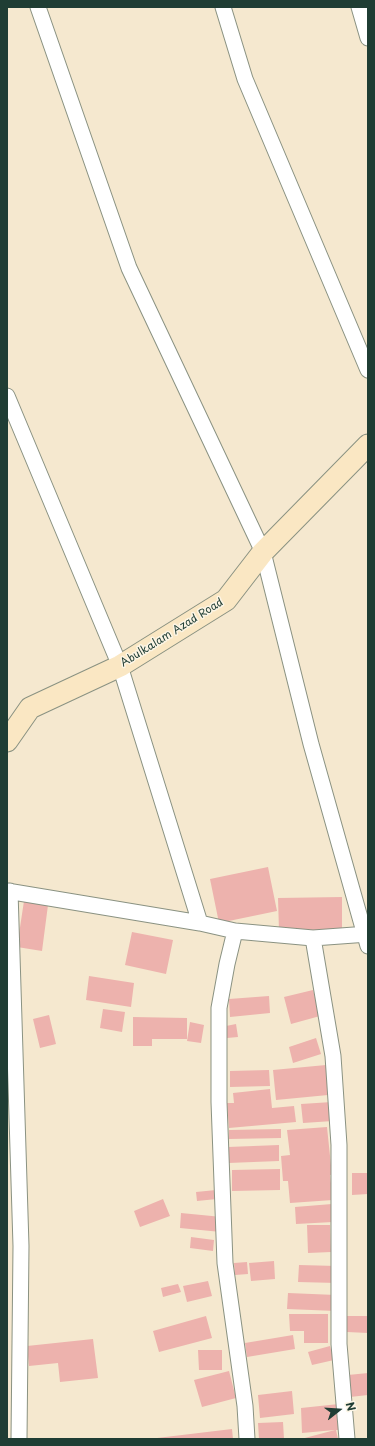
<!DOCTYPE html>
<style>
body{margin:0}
#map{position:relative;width:375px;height:1446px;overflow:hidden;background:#f5e8cf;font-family:"Playpen Sans",sans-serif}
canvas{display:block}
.frame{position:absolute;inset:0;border:8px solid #1f3d34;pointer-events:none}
.north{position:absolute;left:319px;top:1390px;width:40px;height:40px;-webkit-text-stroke:3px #fcf5e5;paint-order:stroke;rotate:73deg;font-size:11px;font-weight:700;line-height:16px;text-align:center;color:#1f3d34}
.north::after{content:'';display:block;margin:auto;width:14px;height:18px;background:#1f3d34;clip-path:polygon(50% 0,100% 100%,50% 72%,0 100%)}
</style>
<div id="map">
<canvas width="375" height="1446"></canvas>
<div class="frame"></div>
<div class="north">N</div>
</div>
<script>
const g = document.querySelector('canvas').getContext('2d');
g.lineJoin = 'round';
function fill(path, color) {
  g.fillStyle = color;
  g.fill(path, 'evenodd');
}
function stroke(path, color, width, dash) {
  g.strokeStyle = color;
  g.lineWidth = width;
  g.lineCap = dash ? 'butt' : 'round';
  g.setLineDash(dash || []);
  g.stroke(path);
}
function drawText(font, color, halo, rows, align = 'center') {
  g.font = font + ' "Playpen Sans",sans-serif';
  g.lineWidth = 3;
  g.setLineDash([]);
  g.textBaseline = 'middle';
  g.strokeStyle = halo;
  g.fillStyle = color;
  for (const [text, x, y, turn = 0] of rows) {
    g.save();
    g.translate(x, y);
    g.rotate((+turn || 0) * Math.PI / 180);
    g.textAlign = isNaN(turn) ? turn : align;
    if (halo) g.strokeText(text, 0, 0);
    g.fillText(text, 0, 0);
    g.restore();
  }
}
fill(new Path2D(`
 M 268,867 L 277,911 L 219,923 L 210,879 Z
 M 342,897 L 342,930 L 279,931 L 278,898 Z
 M 24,901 L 48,905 L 42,951 L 17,947 Z
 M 132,932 L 173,940 L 166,974 L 125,965 Z
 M 89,976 L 134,983 L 131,1007 L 86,1000 Z
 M 313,990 L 320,1016 L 291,1024 L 284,997 Z
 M 269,996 L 270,1013 L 230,1017 L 229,999 Z
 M 103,1009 L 125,1012 L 122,1032 L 100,1028 Z
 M 49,1015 L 56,1044 L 40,1048 L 33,1019 Z
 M 133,1017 L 187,1018 L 187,1039 L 152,1039 L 152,1046 L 133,1046 Z
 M 190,1022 L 204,1025 L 201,1043 L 187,1041 Z
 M 236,1024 L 238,1037 L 227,1038 L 226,1026 Z
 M 316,1038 L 321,1054 L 293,1063 L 289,1047 Z
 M 326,1065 L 328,1095 L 276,1100 L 273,1070 Z
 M 269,1070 L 270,1086 L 230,1087 L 230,1071 Z
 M 270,1089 L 272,1108 L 294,1106 L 296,1122 L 229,1128 L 227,1103 L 234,1103 L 233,1093 Z
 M 332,1102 L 333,1121 L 303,1123 L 301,1104 Z
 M 327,1127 L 332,1175 L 330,1175 L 333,1200 L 290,1203 L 288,1181 L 283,1181 L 281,1156 L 290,1155 L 287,1130 Z
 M 281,1129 L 281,1138 L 229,1139 L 229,1130 Z
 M 279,1145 L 279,1161 L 228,1163 L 228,1147 Z
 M 280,1169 L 280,1190 L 232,1191 L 232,1170 Z
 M 352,1173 L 368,1173 L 368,1194 L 352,1195 Z
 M 216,1190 L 217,1199 L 197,1201 L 196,1192 Z
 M 163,1199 L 170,1216 L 140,1227 L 134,1211 Z
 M 332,1204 L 333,1222 L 296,1224 L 295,1207 Z
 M 181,1213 L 222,1217 L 221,1232 L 180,1228 Z
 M 307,1225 L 330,1225 L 331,1252 L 308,1253 Z
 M 191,1237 L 214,1240 L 213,1251 L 190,1248 Z
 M 274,1261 L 275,1279 L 251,1281 L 249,1263 Z
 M 247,1262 L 248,1274 L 235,1275 L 234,1263 Z
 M 299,1265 L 337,1266 L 337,1283 L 298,1282 Z
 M 208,1281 L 212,1296 L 187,1302 L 183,1286 Z
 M 178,1284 L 181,1292 L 163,1297 L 161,1288 Z
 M 288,1293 L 336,1295 L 336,1311 L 287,1309 Z
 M 289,1314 L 328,1314 L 328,1343 L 304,1343 L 304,1331 L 290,1331 Z
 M 206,1316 L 212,1338 L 159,1352 L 153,1331 Z
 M 347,1316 L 368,1316 L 368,1333 L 347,1332 Z
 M 293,1335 L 295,1349 L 247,1357 L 245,1343 Z
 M 93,1339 L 98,1378 L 60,1382 L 58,1363 L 29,1366 L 27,1346 Z
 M 330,1346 L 334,1360 L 312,1365 L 308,1352 Z
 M 198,1350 L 222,1350 L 222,1370 L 199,1370 Z
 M 229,1371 L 236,1398 L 202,1407 L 194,1380 Z
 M 368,1373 L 368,1395 L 350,1397 L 348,1375 Z
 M 292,1391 L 294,1414 L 260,1418 L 258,1395 Z
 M 339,1404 L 341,1430 L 336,1430 L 338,1439 L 301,1439 L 335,1430 L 302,1433 L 301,1408 Z
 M 283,1422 L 284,1439 L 259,1439 L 258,1423 Z
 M 232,1429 L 233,1439 L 157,1439 L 157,1438 Z`), '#edb2ad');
const minor = new Path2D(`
 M 38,7 L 129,268 L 263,552 L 311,744 L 368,946
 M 223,7 L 245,79 L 368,370
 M 359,7 L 368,38
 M 7,396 L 120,666 L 200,923
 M 7,891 L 200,923 L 235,931
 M 10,891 L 21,1246 L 19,1439
 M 247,1439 L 245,1406 L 225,1263 L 219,1102 L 219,1008 L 227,964 L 235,931 L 313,938
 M 347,1439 L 339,1344 L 339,1145 L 333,1056 L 313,938 L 368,934`);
const secondary = new Path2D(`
 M 7,741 L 30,708 L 120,666 L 226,600 L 263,552 L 368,445`);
stroke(minor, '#8a9282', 17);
stroke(secondary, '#8a9282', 23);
stroke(minor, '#fff', 15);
stroke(secondary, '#fae7c3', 21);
drawText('11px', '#1f3d34', '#fcf5e5', [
 ["Abulkalam Azad Road",172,633,-32]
]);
</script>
